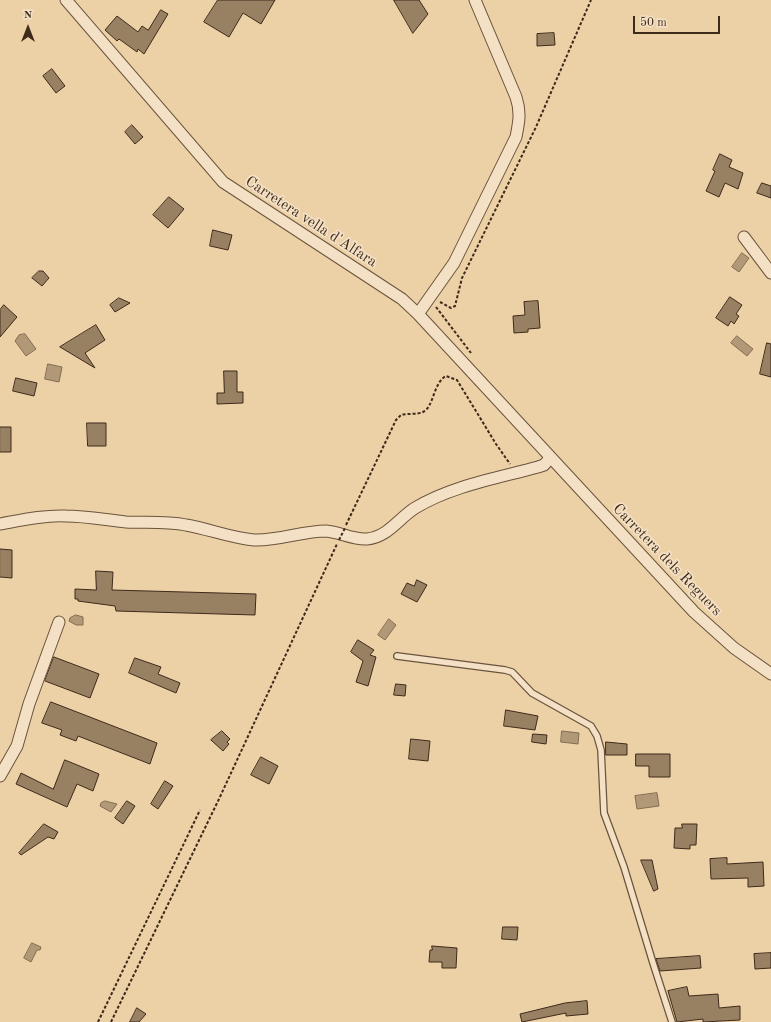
<!DOCTYPE html>
<style>
body{margin:0}
#map{position:relative;width:771px;height:1022px;overflow:hidden;background:#ecd0a6;font-family:"Old Standard TT",serif}
canvas{display:block}
.north{position:absolute;left:8px;top:8px;width:40px;height:40px;-webkit-text-stroke:3px #f3e0c5;paint-order:stroke;rotate:0deg;font-size:11px;font-weight:700;line-height:16px;text-align:center;color:#3e2a1a}
.north::after{content:'';display:block;margin:auto;width:14px;height:18px;background:#3e2a1a;clip-path:polygon(50% 0,100% 100%,50% 72%,0 100%)}
.scale{position:absolute;left:633px;top:16px;width:87px;height:18px;box-sizing:border-box;border:2px solid #3e2a1a;border-top:0;padding-left:5px;font-size:12px;line-height:14px;white-space:nowrap;color:#3e2a1a;-webkit-text-stroke:3px #f3e0c5;paint-order:stroke}
</style>
<div id="map">
<canvas width="771" height="1022"></canvas>
<div class="north">N</div>
<div class="scale">50 m</div>
</div>
<script>
const g = document.querySelector('canvas').getContext('2d');
g.lineJoin = 'round';
function fill(path, color) {
  g.fillStyle = color;
  g.fill(path, 'evenodd');
}
function stroke(path, color, width, dash) {
  g.strokeStyle = color;
  g.lineWidth = width;
  g.lineCap = dash ? 'butt' : 'round';
  g.setLineDash(dash || []);
  g.stroke(path);
}
function drawText(font, color, halo, rows, align = 'center') {
  g.font = font + ' "Old Standard TT",serif';
  g.lineWidth = 3.5;
  g.setLineDash([]);
  g.textBaseline = 'middle';
  g.strokeStyle = halo;
  g.fillStyle = color;
  for (const [text, x, y, turn = 0] of rows) {
    g.save();
    g.translate(x, y);
    g.rotate((+turn || 0) * Math.PI / 180);
    g.textAlign = isNaN(turn) ? turn : align;
    if (halo) g.strokeText(text, 0, 0);
    g.fillText(text, 0, 0);
    g.restore();
  }
}
const water = new Path2D(`
 M 742,253 L 749,258 L 739,272 L 732,267 Z
 M 25,334 L 36,349 L 26,356 L 15,341 L 19,335 Z
 M 737,336 L 753,349 L 747,356 L 731,343 Z
 M 48,364 L 62,367 L 59,382 L 45,379 Z
 M 76,615 L 83,617 L 83,625 L 76,625 L 69,621 L 70,618 Z
 M 389,619 L 396,625 L 385,640 L 378,635 Z
 M 562,731 L 579,733 L 578,744 L 561,742 Z
 M 657,793 L 659,806 L 637,809 L 635,796 Z
 M 105,801 L 117,804 L 111,812 L 100,806 L 101,803 Z
 M 32,943 L 41,947 L 40,950 L 37,950 L 31,962 L 24,958 Z`);
fill(water, '#b19876');
stroke(water, '#836c51', 1);
const building = new Path2D(`
 M 218,0 L 275,0 L 261,24 L 243,13 L 229,37 L 204,22 Z
 M 394,0 L 419,0 L 428,14 L 413,33 Z
 M 161,10 L 168,14 L 144,54 L 138,49 L 137,52 L 119,39 L 117,41 L 105,30 L 117,16 L 138,32 L 142,26 L 148,30 Z
 M 554,33 L 555,45 L 537,46 L 537,34 Z
 M 52,69 L 65,86 L 56,93 L 43,76 Z
 M 132,125 L 143,137 L 135,144 L 125,132 Z
 M 720,154 L 732,160 L 729,167 L 743,173 L 738,189 L 725,183 L 719,197 L 706,191 L 715,171 L 713,170 Z
 M 762,183 L 771,186 L 771,198 L 757,193 Z
 M 169,197 L 184,209 L 168,228 L 153,215 Z
 M 213,230 L 232,235 L 228,250 L 210,246 Z
 M 39,271 L 43,271 L 49,278 L 42,286 L 32,278 Z
 M 730,297 L 742,305 L 736,314 L 739,316 L 734,324 L 731,321 L 728,326 L 716,318 Z
 M 119,298 L 130,303 L 115,312 L 110,305 Z
 M 538,301 L 540,328 L 528,329 L 528,332 L 514,333 L 513,316 L 525,315 L 524,302 Z
 M 4,305 L 17,317 L 0,337 L 0,310 Z
 M 96,325 L 105,340 L 85,353 L 95,368 L 60,347 Z
 M 767,343 L 771,344 L 771,377 L 760,374 Z
 M 224,371 L 237,371 L 237,392 L 243,392 L 243,403 L 217,404 L 217,393 L 224,393 Z
 M 16,378 L 37,383 L 34,396 L 13,391 Z
 M 87,423 L 106,423 L 106,446 L 88,446 Z
 M 0,427 L 11,427 L 11,452 L 0,452 Z
 M 0,549 L 12,550 L 12,578 L 0,577 Z
 M 96,571 L 113,572 L 112,590 L 256,594 L 255,615 L 116,611 L 115,606 L 78,601 L 78,599 L 75,599 L 75,589 L 96,590 Z
 M 417,580 L 427,585 L 417,602 L 401,594 L 407,583 L 414,586 Z
 M 358,640 L 374,650 L 370,655 L 376,657 L 368,686 L 356,682 L 363,661 L 351,652 Z
 M 54,657 L 99,674 L 90,698 L 45,681 Z
 M 135,658 L 161,667 L 158,674 L 180,683 L 176,693 L 129,673 Z
 M 396,684 L 406,685 L 405,696 L 394,695 Z
 M 51,702 L 157,743 L 150,764 L 78,736 L 76,741 L 60,735 L 62,730 L 42,723 Z
 M 506,710 L 538,716 L 535,730 L 504,726 Z
 M 222,731 L 230,739 L 227,742 L 229,744 L 223,751 L 211,740 Z
 M 533,734 L 547,735 L 546,744 L 532,742 Z
 M 411,739 L 430,741 L 428,761 L 409,759 Z
 M 606,742 L 627,744 L 627,755 L 606,755 Z
 M 636,754 L 670,754 L 670,777 L 649,777 L 649,766 L 636,766 Z
 M 261,757 L 278,766 L 269,784 L 251,775 Z
 M 65,760 L 99,774 L 93,791 L 77,784 L 67,807 L 16,784 L 21,773 L 53,789 Z
 M 165,781 L 173,786 L 158,809 L 151,804 Z
 M 127,801 L 135,806 L 123,824 L 115,818 Z
 M 44,824 L 58,832 L 54,839 L 48,837 L 21,855 L 19,853 Z
 M 682,824 L 697,824 L 696,845 L 690,845 L 690,849 L 674,848 L 675,828 L 682,828 Z
 M 727,858 L 727,864 L 763,862 L 764,886 L 748,887 L 748,878 L 711,879 L 710,859 Z
 M 641,860 L 652,860 L 658,889 L 654,891 Z
 M 503,927 L 518,927 L 517,940 L 502,939 Z
 M 432,946 L 457,948 L 456,968 L 442,968 L 442,962 L 429,962 L 430,950 L 432,950 Z
 M 771,953 L 771,968 L 755,969 L 754,954 Z
 M 700,956 L 701,968 L 660,971 L 656,959 Z
 M 687,987 L 689,996 L 718,994 L 719,1008 L 740,1006 L 740,1020 L 703,1022 L 703,1019 L 677,1022 L 668,991 Z
 M 587,1001 L 588,1014 L 566,1016 L 566,1013 L 522,1022 L 520,1014 L 565,1003 Z
 M 137,1008 L 146,1014 L 139,1022 L 130,1022 Z`);
fill(building, '#988063');
stroke(building, '#3e2a1a', 1);
const lane = new Path2D(`
 M 397,656 L 505,670 L 512,672 L 532,693 L 591,726 L 597,736 L 601,750 L 604,813 L 624,867 L 653,963 L 672,1022`);
const street = new Path2D(`
 M 66,0 L 223,182 L 402,299 L 418,314 L 694,612 L 734,648 L 771,674
 M 744,237 L 771,273
 M 418,314 L 454,263 L 516,137 C 519,122 521,112 516,97 L 475,0
 M 0,524 C 22,520 44,515 66,516 C 86,516 106,520 126,522 C 146,523 166,521 186,525 C 209,529 231,538 254,540 C 279,541 302,531 326,531 C 340,532 353,540 367,539 C 388,537 399,518 415,508 C 451,486 498,478 538,467 L 544,465 L 550,458
 M 0,776 L 17,746 L 29,704 L 59,622`);
stroke(lane, '#6a543d', 8);
stroke(street, '#6a543d', 13);
stroke(new Path2D(`
 M 440,302 L 451,308 L 455,306 L 462,278 L 536,127 L 591,0
 M 436,307 L 471,353
 M 346,525 L 396,420 L 401,415 C 407,413 417,415 423,412 C 434,407 433,383 446,376 L 457,380 L 496,444 L 510,464
 M 98,1022 L 200,810
 M 111,1022 L 219,799 L 337,544`), '#3e2a1a', 2, [3, 2]);
stroke(lane, '#f3e0c5', 5.5);
stroke(street, '#f3e0c5', 11);
stroke(new Path2D(`
 M 339,540 L 345,528`), '#3e2a1a', 2, [3, 2]);
drawText('15px', '#3e2a1a', '#f3e0c5', [
 ["Carretera vella d'Alfara",311,222,33],
 ["Carretera dels Reguers",667,560,46]
]);
</script>
